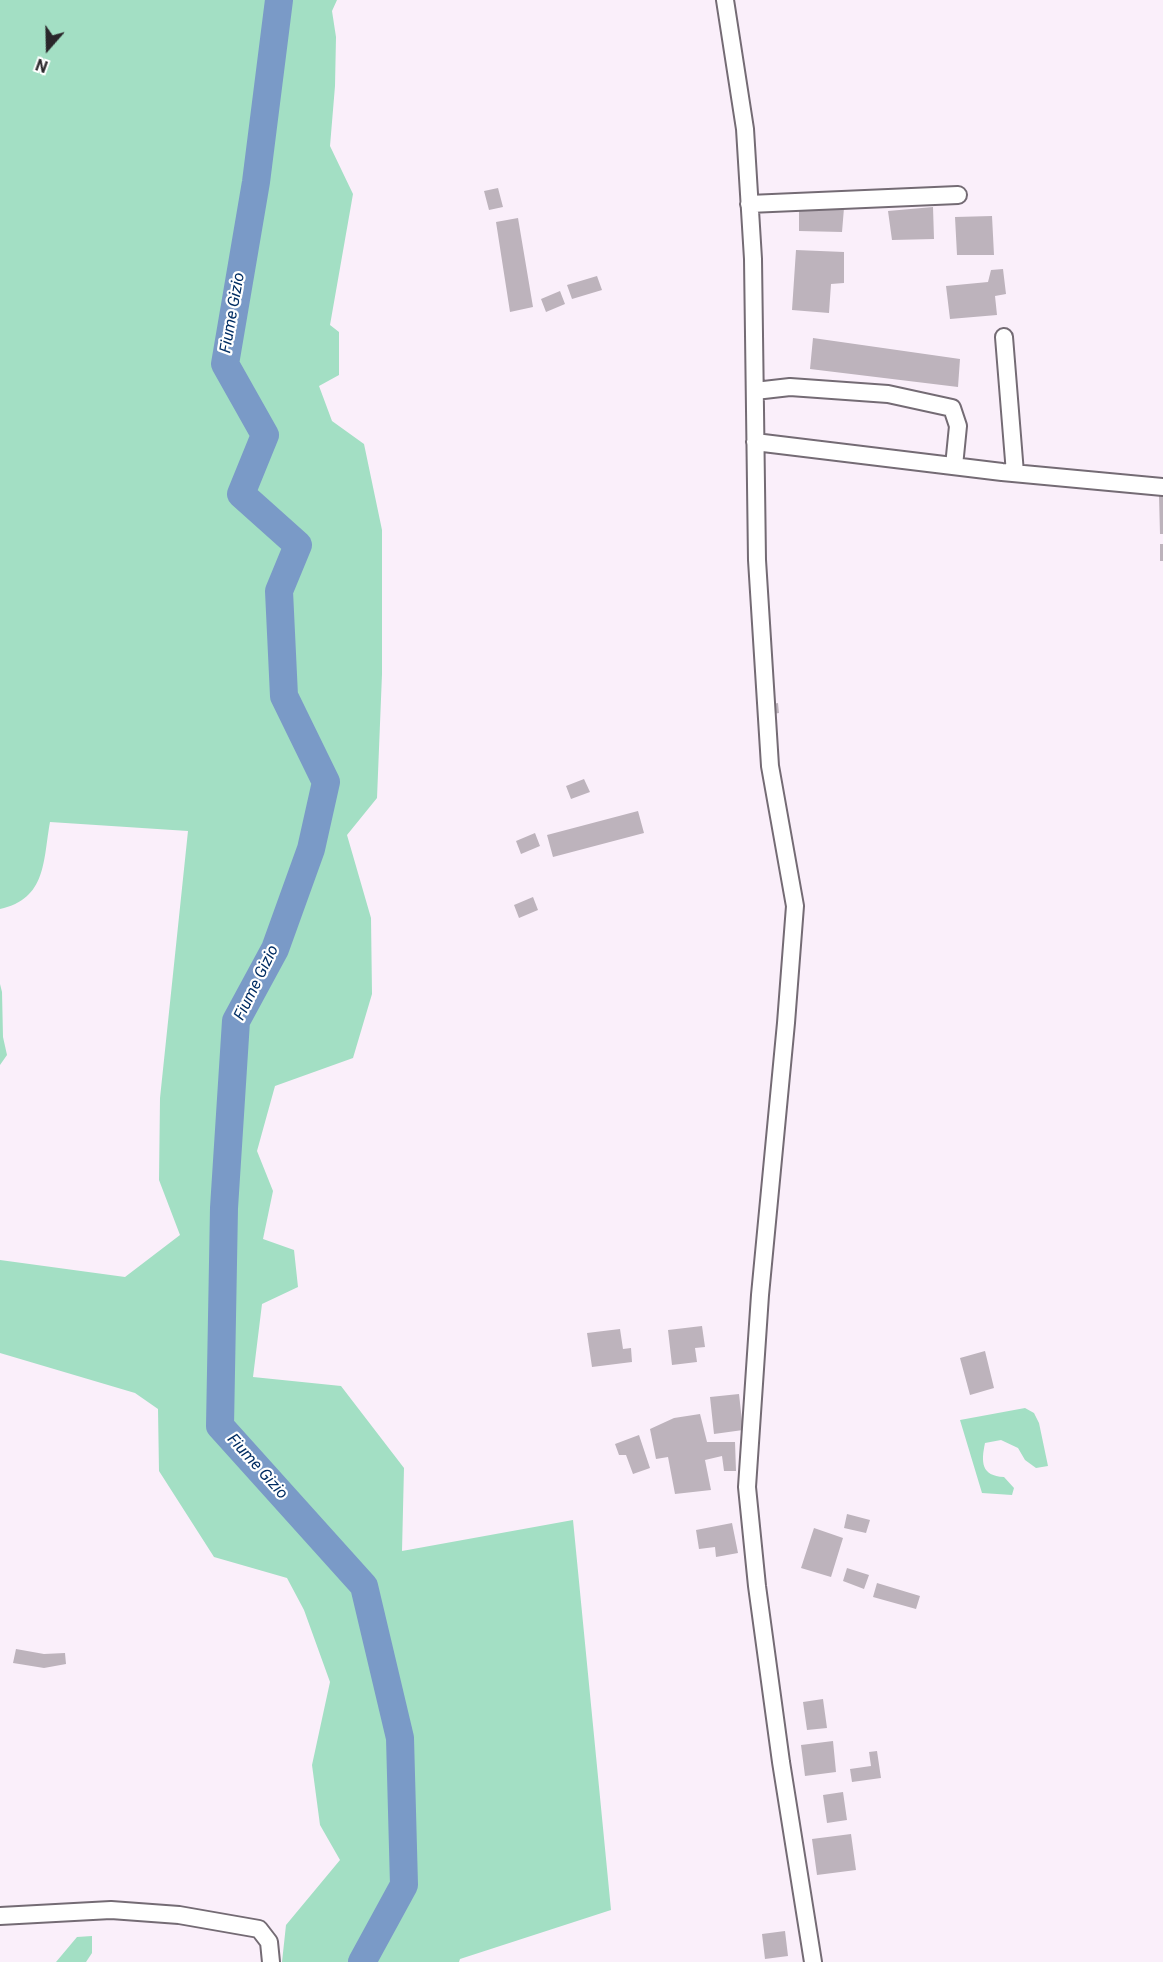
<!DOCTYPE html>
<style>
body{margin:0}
#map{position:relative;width:1163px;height:1962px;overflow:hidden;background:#faeffa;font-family:Roboto,sans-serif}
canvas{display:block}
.north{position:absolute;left:18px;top:18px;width:60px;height:60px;-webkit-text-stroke:4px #fff;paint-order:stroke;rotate:200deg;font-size:16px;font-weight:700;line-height:24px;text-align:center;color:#2a262a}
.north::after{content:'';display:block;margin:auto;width:21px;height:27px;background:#2a262a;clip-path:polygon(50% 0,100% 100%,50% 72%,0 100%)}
</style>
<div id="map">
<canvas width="1163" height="1962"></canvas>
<div class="north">N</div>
</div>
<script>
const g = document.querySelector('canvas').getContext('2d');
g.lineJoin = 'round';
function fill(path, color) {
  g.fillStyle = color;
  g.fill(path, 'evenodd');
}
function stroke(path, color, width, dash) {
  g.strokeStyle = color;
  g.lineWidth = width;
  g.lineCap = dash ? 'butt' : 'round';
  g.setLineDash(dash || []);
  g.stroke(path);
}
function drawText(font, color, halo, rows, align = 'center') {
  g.font = font + ' Roboto,sans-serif';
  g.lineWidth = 4.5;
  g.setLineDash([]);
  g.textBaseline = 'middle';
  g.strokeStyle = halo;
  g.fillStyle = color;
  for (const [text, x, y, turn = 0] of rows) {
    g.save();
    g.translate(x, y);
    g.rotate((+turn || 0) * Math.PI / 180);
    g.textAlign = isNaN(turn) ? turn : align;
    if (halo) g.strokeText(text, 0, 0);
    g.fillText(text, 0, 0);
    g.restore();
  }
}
fill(new Path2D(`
 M 0,0 L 337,0 L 332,11 L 336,37 L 335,86 L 330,146 L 353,194 L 330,325 L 339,332 L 339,375 L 319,386 L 332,421 L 364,444 L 382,530 L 382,674 L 377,798 L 347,835 L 371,918 L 372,994 L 353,1058 L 275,1086 L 257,1151 L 273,1191 L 263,1239 L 294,1250 L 298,1287 L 262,1304 L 253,1377 L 341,1386 L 404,1468 L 402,1551 L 573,1520 L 611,1910 L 460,1959 L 459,1962 L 282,1962 L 286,1925 L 340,1860 L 320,1825 L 312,1765 L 330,1682 L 304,1610 L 287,1578 L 214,1557 L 159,1471 L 158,1409 L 135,1393 L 0,1353 L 0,1260 L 125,1277 L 180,1235 L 159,1180 L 160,1098 L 188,831 L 50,822 C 43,860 47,899 0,909 Z
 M 0,984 L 2,992 L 3,1037 L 7,1055 L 0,1065 Z
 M 1025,1408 L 1034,1413 L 1039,1423 L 1048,1466 L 1036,1468 L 1025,1460 L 1018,1448 L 1001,1440 L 985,1443 C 981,1462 981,1476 1004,1477 L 1014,1488 L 1012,1495 L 982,1493 L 960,1420 Z
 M 92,1936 L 92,1953 L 86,1962 L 56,1962 L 77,1937 Z`), '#a3dfc4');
stroke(new Path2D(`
 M 279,0 L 256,182 L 225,364 L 265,435 L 241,494 L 298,545 L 279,591 L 284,696 L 326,782 L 311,849 L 275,949 L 236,1021 L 224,1208 L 220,1426 L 364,1586 L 400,1738 L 404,1885 L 362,1962`), '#7a9ac7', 28);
fill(new Path2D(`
 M 498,188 L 503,207 L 489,210 L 484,191 Z
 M 933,207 L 934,239 L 892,240 L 888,211 Z
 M 844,208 L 842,232 L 799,231 L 799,209 Z
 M 992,216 L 994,255 L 957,255 L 955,217 Z
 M 518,218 L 533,307 L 510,312 L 496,222 Z
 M 796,250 L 844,252 L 844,283 L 831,284 L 829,313 L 792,310 Z
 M 1003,269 L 1006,294 L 995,296 L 997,315 L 950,319 L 946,286 L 988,282 L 991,270 Z
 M 597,276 L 602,290 L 572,299 L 567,285 Z
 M 560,291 L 565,304 L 546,312 L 541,299 Z
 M 813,338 L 960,359 L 958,387 L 810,369 Z
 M 1159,496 L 1163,496 L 1163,534 L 1160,534 Z
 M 1160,544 L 1163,544 L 1163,561 L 1160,561 Z
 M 778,703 L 779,713 L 773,714 L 772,704 Z
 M 584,779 L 590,792 L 571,799 L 566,786 Z
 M 638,811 L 644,833 L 553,857 L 547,835 Z
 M 535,833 L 540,846 L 521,854 L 516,841 Z
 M 533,897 L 538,910 L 519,918 L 514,905 Z
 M 702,1326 L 705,1347 L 695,1348 L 697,1362 L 672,1365 L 668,1330 Z
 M 620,1329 L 623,1349 L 631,1348 L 632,1362 L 592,1367 L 587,1333 Z
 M 985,1351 L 994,1388 L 970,1395 L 960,1358 Z
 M 739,1394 L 743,1430 L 714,1434 L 710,1397 Z
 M 700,1414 L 707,1442 L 735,1442 L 736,1471 L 724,1471 L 722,1456 L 705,1460 L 711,1490 L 675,1494 L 668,1457 L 656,1459 L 650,1429 L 674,1418 Z
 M 639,1435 L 650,1468 L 633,1474 L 626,1455 L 619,1455 L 615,1444 Z
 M 847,1514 L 870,1520 L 866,1533 L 844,1528 Z
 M 732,1523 L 738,1553 L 716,1557 L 715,1547 L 699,1549 L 696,1530 Z
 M 814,1528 L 843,1538 L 831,1577 L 801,1568 Z
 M 847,1568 L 869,1575 L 864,1589 L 843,1581 Z
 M 877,1583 L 920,1596 L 916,1609 L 873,1597 Z
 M 16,1649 L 44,1654 L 65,1653 L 66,1664 L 44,1668 L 13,1663 Z
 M 823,1699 L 827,1728 L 807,1730 L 803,1702 Z
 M 833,1741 L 836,1772 L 805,1776 L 801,1745 Z
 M 877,1751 L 881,1778 L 852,1782 L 850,1769 L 871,1766 L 869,1752 Z
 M 843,1792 L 847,1820 L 827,1823 L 823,1795 Z
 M 851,1834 L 856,1870 L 817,1875 L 812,1839 Z
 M 785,1931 L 788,1956 L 765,1959 L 762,1934 Z`), '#bdb3bc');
const minor = new Path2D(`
 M 725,0 L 745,129 L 753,259 L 757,560 L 770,766 L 795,906 L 786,1023 L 760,1295 L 747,1487 L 757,1586 L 781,1762 L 813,1962
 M 749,204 L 958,195
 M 1004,337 L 1015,473
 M 755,391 L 790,387 L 888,394 L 952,408 L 958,426 L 954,466
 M 755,442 L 1002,472 L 1163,487
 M 0,1916 L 111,1910 L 179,1915 L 259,1929 L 269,1942 L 271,1962`);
stroke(minor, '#746b74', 20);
stroke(minor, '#fff', 16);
drawText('italic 16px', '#012d63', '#fff', [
 ["Fiume Gizio",233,313,-80],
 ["Fiume Gizio",257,983,-64],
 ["Fiume Gizio",257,1467,48]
]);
</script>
